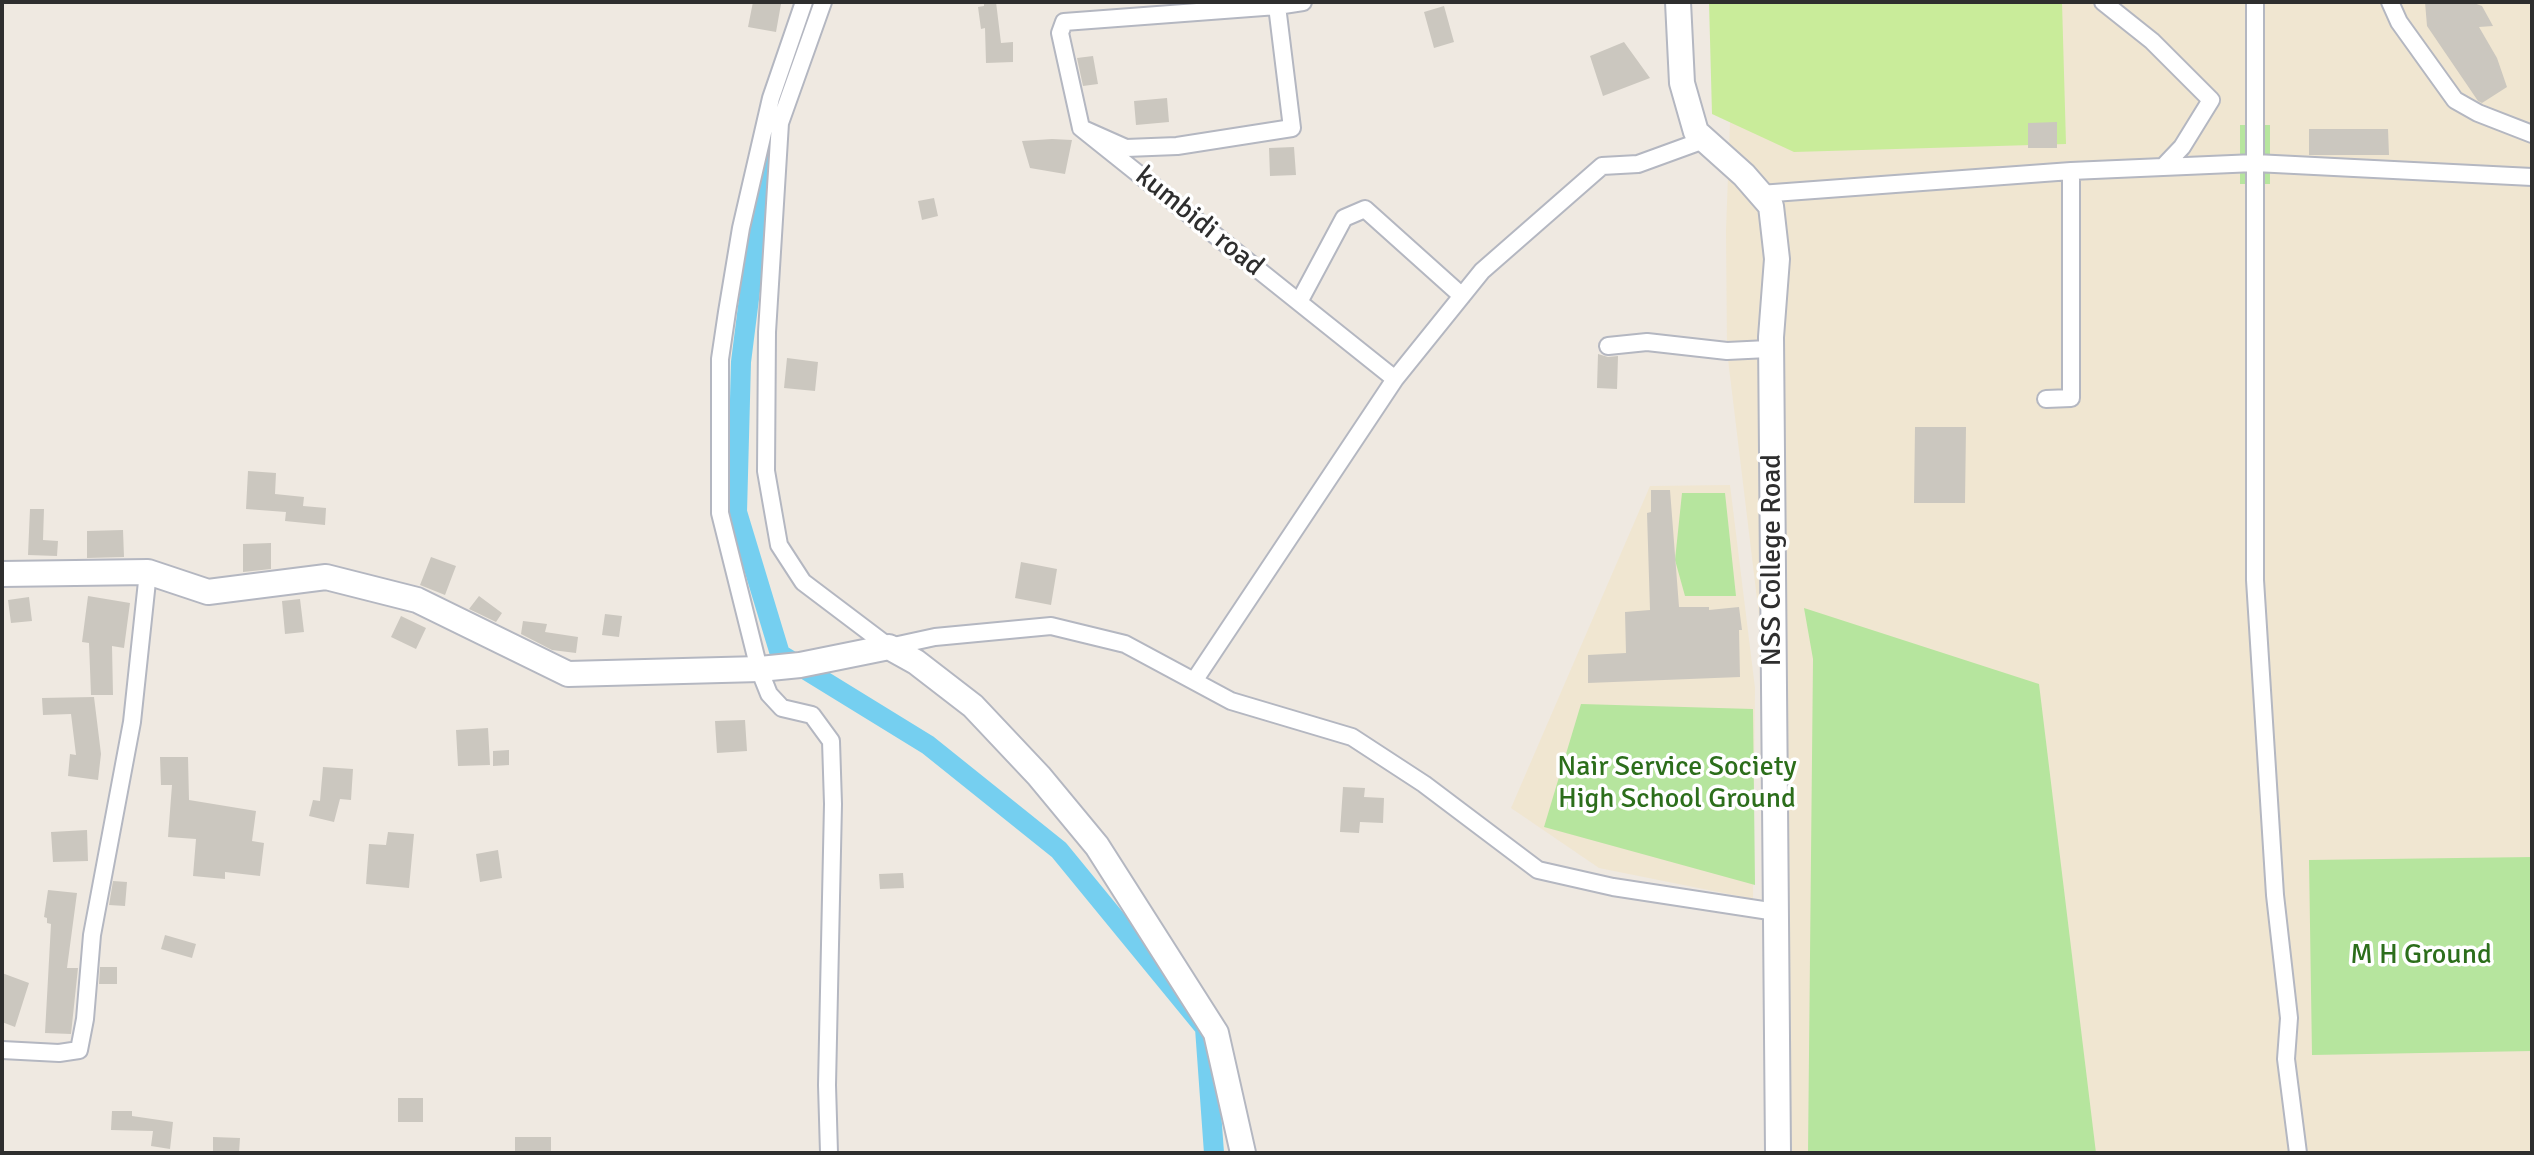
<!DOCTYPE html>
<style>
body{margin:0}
#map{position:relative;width:2534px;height:1155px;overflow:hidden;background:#efe9e1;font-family:Signika,sans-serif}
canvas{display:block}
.frame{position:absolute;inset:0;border:4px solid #2e2e2e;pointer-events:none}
</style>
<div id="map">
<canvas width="2534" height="1155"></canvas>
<div class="frame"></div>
</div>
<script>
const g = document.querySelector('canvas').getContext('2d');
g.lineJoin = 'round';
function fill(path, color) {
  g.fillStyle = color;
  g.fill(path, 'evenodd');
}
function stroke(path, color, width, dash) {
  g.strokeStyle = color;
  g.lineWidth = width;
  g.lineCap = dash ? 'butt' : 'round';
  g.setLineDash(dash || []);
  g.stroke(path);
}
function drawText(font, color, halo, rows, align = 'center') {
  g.font = font + ' Signika,sans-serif';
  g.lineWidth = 7;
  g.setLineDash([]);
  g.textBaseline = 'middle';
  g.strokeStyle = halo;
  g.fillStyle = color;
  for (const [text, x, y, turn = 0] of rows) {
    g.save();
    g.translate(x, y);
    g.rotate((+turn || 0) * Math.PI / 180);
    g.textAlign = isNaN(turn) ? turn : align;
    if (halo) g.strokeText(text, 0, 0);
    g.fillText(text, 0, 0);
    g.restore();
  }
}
fill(new Path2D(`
 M 1728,2 L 2532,2 L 2532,1153 L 1764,1153 L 1765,665 L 1727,351 L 1726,230 L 1730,122 Z
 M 1730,485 L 1755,688 L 1753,899 L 1599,868 L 1511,808 L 1650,486 Z`), '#f0e6d1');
fill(new Path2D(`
 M 2240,125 L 2270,125 L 2270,184 L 2240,184 Z
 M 1682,493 L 1725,493 L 1736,596 L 1685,596 L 1675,560 Z
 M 1804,608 L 2039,684 L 2096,1153 L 1808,1153 L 1813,659 Z
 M 1581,704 L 1753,709 L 1755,885 L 1544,827 Z
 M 2532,857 L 2532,1051 L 2312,1055 L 2309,860 Z`), '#b6e59e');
fill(new Path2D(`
 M 1709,2 L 2062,2 L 2066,144 L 1794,152 L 1712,114 Z`), '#c9ec9a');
stroke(new Path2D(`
 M 790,75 L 811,2
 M 778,117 L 767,156 L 741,362 L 737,512 L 780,654 L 928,745 L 1059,850 L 1205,1028 L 1214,1153`), '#75cff0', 20);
fill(new Path2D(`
 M 753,2 L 781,4 L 776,32 L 748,27 Z
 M 984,2 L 996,2 L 1001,43 L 1013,42 L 1013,62 L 986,63 L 985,28 L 981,29 L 978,7 L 984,6 Z
 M 2425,2 L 2471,2 L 2482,6 L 2493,26 L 2479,27 L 2497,58 L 2507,87 L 2482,103 L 2478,101 L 2427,26 Z
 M 1444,6 L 1454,42 L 1434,48 L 1424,12 Z
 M 1624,42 L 1650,78 L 1603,96 L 1590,56 Z
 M 1093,56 L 1098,84 L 1083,86 L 1077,58 Z
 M 1167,98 L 1169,122 L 1136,125 L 1134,101 Z
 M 2057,122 L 2057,148 L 2028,148 L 2028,123 Z
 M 2309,129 L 2388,129 L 2389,155 L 2309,155 Z
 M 1052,139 L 1072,140 L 1065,174 L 1030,168 L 1022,141 Z
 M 1294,147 L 1296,175 L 1270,176 L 1269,148 Z
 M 934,198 L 938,216 L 922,220 L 918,201 Z
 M 1598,354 L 1608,357 L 1618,356 L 1617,389 L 1597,388 Z
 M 787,358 L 818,362 L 815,391 L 784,388 Z
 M 1915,427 L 1966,427 L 1965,503 L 1914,503 Z
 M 248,471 L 276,473 L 275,494 L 304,497 L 303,506 L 326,508 L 325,525 L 285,521 L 286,512 L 246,509 Z
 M 1651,490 L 1670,490 L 1679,607 L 1709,607 L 1709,610 L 1739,607 L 1742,630 L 1739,630 L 1740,677 L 1588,683 L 1588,655 L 1626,653 L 1625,612 L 1650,610 L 1647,513 L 1651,512 Z
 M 30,509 L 44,509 L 43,540 L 58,541 L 57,556 L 28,555 Z
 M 123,530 L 124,557 L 87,558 L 87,531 Z
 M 271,543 L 271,569 L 243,572 L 243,544 Z
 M 431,557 L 456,566 L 445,595 L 420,585 Z
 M 1021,562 L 1057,569 L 1051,605 L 1015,598 Z
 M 88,596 L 130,603 L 124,648 L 112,646 L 113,695 L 91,695 L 89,643 L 82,642 Z
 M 479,596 L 502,613 L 496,622 L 469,609 Z
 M 29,597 L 32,621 L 11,623 L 8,600 Z
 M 300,599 L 304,632 L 285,634 L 282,601 Z
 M 605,614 L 622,616 L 619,637 L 602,635 Z
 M 401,616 L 426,628 L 416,649 L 391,637 Z
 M 523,621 L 547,624 L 545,632 L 578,637 L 576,653 L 552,650 L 521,634 Z
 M 94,697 L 101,754 L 98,780 L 68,776 L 70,754 L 76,755 L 71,714 L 43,715 L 42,698 Z
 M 745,720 L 747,751 L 717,753 L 715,721 Z
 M 488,728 L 490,765 L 458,766 L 456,730 Z
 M 509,750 L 509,765 L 493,766 L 493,751 Z
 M 160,757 L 188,757 L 189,800 L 256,811 L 252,841 L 264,843 L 260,876 L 225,872 L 225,879 L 193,876 L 196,839 L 168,837 L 172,785 L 161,785 Z
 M 323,767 L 353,769 L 351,800 L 340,799 L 334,822 L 309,816 L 313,800 L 320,801 Z
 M 1343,787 L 1365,788 L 1364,797 L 1384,798 L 1383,823 L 1360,822 L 1359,833 L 1340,832 Z
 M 87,830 L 88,861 L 53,862 L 51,832 Z
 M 388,832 L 414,834 L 409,888 L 366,884 L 369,844 L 386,845 Z
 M 498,850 L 502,878 L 480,882 L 476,854 Z
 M 903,873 L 904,888 L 880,889 L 879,874 Z
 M 113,881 L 127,882 L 125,906 L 109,905 Z
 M 48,890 L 77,893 L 67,968 L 78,968 L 71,1034 L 45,1033 L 51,924 L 47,923 L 47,918 L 44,917 Z
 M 165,935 L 196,944 L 192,958 L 161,949 Z
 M 100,967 L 117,967 L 117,984 L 99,984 Z
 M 2,973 L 29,983 L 15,1027 L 2,1022 Z
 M 398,1098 L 423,1098 L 423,1122 L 398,1122 Z
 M 112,1111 L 132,1111 L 132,1116 L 173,1122 L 170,1149 L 151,1146 L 153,1131 L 111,1130 Z
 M 213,1137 L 240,1138 L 239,1153 L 213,1153 Z
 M 515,1137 L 551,1137 L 551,1153 L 515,1153 Z`), '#cbc7bf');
const street = new Path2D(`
 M 804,2 L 771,98 L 741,228 L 727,312 L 720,359 L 720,513 L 759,669 L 769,694 L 782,708 L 812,715 L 831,741 L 833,804 L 827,1085 L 829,1153
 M 823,2 L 780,123 L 767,332 L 766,471 L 779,545 L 803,582 L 889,647 L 935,637 L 1051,626 L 1125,644 L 1231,701 L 1352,737 L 1424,784 L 1538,870 L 1613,887 L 1776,912
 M 1303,2 L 1277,6 L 1292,128 L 1177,146 L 1126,148 L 1081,128 L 1395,379
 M 2103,2 L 2152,41 L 2211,100 L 2182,147 L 2163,167
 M 2390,2 L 2399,22 L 2455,100 L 2478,113 L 2532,134
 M 1081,128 L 1060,33 L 1064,22 L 1277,6
 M 1760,194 L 2071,171 L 2255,163 L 2255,2
 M 1299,302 L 1344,218 L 1365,209 L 1462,296
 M 1608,346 L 1647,342 L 1727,351 L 1768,349 L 1770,339
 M 2046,399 L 2071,398 L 2071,171
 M 1194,681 L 1395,379 L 1482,271 L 1602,166 L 1638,164 L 1704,140
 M 2,1050 L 59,1053 L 79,1050 L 85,1019 L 92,935 L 132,722 L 148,572
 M 2298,1153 L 2286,1059 L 2289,1018 L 2275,895 L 2255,580 L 2255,163 L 2532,177`);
const secondary = new Path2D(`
 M 1678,2 L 1682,83 L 1696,132 L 1744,175 L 1771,206 L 1777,259 L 1771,337 L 1778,1153
 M 2,574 L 148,572 L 208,592 L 326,577 L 417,600 L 568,674 L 760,669 L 800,665 L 889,647 L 916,662 L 973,706 L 1039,776 L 1097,846 L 1216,1033 L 1243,1153`);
stroke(street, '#b4b7c1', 20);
stroke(secondary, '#b4b7c1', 28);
stroke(street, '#fff', 16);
stroke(secondary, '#fff', 24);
drawText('28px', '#2e2e2e', '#fff', [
 ["kumbidi road",1199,222,39],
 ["NSS College Road",1773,560,-90]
]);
drawText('28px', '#2c6e1b', '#fff', [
 ["Nair Service Society",1677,768],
 ["High School Ground",1677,800],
 ["M H Ground",2421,956]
]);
</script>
